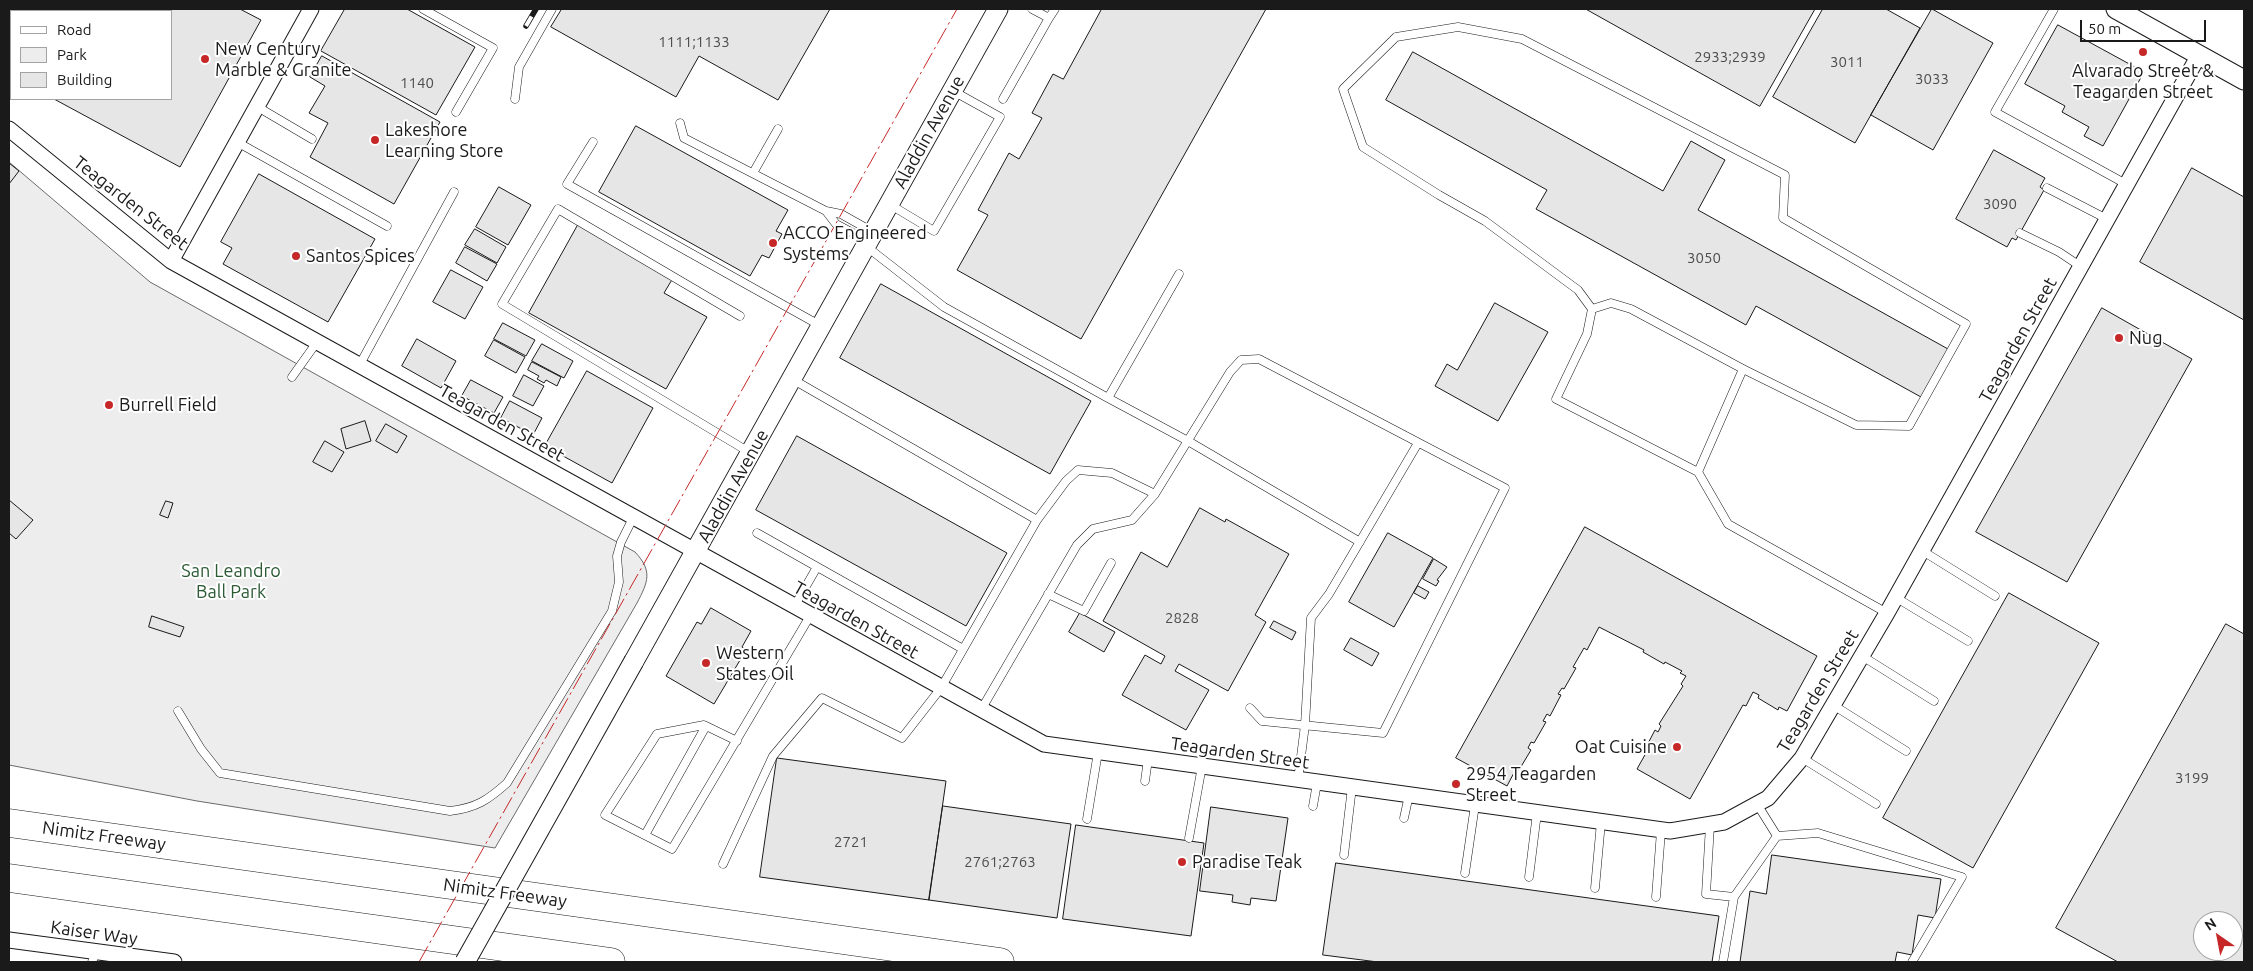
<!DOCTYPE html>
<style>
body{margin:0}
#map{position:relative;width:2253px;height:971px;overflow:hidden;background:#fff;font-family:Ubuntu,sans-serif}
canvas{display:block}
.frame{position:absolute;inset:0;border:10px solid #1a1a1a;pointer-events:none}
.legend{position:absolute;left:10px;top:10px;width:162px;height:90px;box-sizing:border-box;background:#fff;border:1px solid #a3a3a3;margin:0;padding:6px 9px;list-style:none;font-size:15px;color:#1a1a1a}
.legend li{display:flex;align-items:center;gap:10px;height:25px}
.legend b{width:25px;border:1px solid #a3a3a3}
.north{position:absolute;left:2193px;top:911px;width:50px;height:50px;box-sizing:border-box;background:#fff;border:1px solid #a3a3a3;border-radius:50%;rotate:327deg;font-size:14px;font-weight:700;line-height:20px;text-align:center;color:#1a1a1a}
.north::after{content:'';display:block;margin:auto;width:18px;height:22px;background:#c62828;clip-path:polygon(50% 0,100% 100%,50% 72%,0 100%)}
.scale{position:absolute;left:2080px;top:20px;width:126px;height:22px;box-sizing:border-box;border:2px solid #1a1a1a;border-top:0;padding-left:6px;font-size:15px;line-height:18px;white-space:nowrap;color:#1a1a1a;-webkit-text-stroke:4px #fff;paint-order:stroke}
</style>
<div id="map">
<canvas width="2253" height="971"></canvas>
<div class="frame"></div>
<ul class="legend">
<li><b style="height:6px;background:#fff"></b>Road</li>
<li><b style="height:14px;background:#ededed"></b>Park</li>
<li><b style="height:14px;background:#e6e6e6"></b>Building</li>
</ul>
<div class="north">N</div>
<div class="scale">50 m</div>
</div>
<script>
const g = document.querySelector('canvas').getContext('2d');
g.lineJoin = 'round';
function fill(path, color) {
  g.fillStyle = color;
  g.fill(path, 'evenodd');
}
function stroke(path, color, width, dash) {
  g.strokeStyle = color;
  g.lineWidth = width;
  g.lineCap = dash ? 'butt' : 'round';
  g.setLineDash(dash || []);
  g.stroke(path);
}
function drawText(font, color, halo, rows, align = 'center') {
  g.font = font + ' Ubuntu,sans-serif';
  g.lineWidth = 4;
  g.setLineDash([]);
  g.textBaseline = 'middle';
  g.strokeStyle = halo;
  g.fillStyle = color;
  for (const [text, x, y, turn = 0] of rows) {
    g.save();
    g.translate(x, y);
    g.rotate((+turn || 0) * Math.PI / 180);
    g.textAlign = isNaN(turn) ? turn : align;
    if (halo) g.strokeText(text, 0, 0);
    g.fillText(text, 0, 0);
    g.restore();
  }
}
const green = new Path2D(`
 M 9,162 L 150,282 L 635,552 C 653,571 648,582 637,603 L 495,848 L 197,801 L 9,765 Z`);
fill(green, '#ededed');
stroke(green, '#6a6a6a', 1);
const building = new Path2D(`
 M 20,9 L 72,9 L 71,11 L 19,11 Z
 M 91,9 L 240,9 L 261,20 L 180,167 L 54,99 L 171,99 L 171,11 L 90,11 Z
 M 345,9 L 407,9 L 475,47 L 436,115 L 321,51 Z
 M 562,9 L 830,9 L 778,100 L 699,56 L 676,97 L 551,27 Z
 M 1102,9 L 1266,9 L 1081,339 L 957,270 L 988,215 L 978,210 L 1009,153 L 1019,159 L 1042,118 L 1032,113 L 1053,74 L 1063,79 Z
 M 1586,9 L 1815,9 L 1760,106 Z
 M 1823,9 L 1886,9 L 1920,28 L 1855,143 L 1773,97 Z
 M 1932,9 L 1993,43 L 1933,150 L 1871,115 Z
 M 11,25 L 11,96 L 9,94 L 9,29 Z
 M 2058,25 L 2144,72 L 2103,146 L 2084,136 L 2089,127 L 2062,112 L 2065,106 L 2025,84 Z
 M 1413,52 L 1663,191 L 1691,141 L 1725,160 L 1698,210 L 1948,349 L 1921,397 L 1756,306 L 1746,325 L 1536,209 L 1547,190 L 1386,100 Z
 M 322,56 L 440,122 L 394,204 L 310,157 L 328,123 L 309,113 L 325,86 L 310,77 Z
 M 636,126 L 788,210 L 776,231 L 782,234 L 769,258 L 762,255 L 750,276 L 599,192 Z
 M 1994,150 L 2045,178 L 2040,187 L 2044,190 L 2020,233 L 2016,240 L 2012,238 L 2007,247 L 1956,219 Z
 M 9,163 L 19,171 L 9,184 Z
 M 2192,168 L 2244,197 L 2244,320 L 2140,262 Z
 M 259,174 L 375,239 L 328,322 L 223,264 L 232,248 L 221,242 Z
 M 499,187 L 531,205 L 508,245 L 476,227 Z
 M 578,225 L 673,278 L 664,293 L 707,317 L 666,389 L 529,313 Z
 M 475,229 L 506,247 L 497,263 L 465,245 Z
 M 465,247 L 497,264 L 487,281 L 456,263 Z
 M 451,270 L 483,287 L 465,319 L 433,302 Z
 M 881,284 L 1091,401 L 1050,474 L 840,358 Z
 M 1495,303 L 1548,332 L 1498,421 L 1435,386 L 1447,364 L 1457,370 Z
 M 2102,308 L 2192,359 L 2067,582 L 1976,532 Z
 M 503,323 L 535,340 L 526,356 L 494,339 Z
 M 417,339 L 456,361 L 441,388 L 402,366 Z
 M 494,340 L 525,357 L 516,373 L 485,356 Z
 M 542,344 L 573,361 L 564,378 L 532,361 Z
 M 532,362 L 561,377 L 557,386 L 546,380 L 544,383 L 537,379 L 539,376 L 528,370 Z
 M 587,371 L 653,408 L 612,483 L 545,446 Z
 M 524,375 L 544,386 L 533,406 L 513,396 Z
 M 471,380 L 503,397 L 494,413 L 462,396 Z
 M 510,401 L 542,418 L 533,435 L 501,418 Z
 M 365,421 L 371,441 L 346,449 L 341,429 Z
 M 386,424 L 407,436 L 397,453 L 376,441 Z
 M 797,436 L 1007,553 L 966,626 L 756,510 Z
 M 325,441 L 344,452 L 332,472 L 313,462 Z
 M 9,500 L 33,520 L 16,539 L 9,533 Z
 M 166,501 L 173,503 L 168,518 L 160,515 Z
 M 1200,508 L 1225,522 L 1226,519 L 1289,554 L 1255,615 L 1266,622 L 1228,691 L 1179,664 L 1175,671 L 1209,690 L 1186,730 L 1122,695 L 1145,655 L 1161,664 L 1165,656 L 1103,621 L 1141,552 L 1167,567 Z
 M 1585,527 L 1817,656 L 1787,711 L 1779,707 L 1778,710 L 1758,698 L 1759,695 L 1753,692 L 1746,706 L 1743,705 L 1690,799 L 1637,769 L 1646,753 L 1644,751 L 1655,730 L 1658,732 L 1661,726 L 1659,724 L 1683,686 L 1681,684 L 1686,676 L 1680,673 L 1682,671 L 1665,662 L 1664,664 L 1643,652 L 1644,650 L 1599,627 L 1587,650 L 1584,648 L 1573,667 L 1576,668 L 1564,689 L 1562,688 L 1558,694 L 1561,695 L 1550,716 L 1547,714 L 1543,721 L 1546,722 L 1534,743 L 1531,742 L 1528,748 L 1531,750 L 1519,770 L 1516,769 L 1507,786 L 1456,758 Z
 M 1388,533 L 1433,558 L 1394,627 L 1349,602 Z
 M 1434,559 L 1447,567 L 1437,580 L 1439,581 L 1436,586 L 1423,579 Z
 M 1418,586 L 1429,592 L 1425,599 L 1414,593 Z
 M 2009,593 L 2099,643 L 1973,868 L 1883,818 Z
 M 711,608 L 751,631 L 742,647 L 746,650 L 714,704 L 666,676 L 697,622 L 701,624 Z
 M 1080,613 L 1115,632 L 1104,652 L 1069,632 Z
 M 152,616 L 184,627 L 180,637 L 149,627 Z
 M 1274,621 L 1296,632 L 1292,640 L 1270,628 Z
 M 2226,624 L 2244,634 L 2244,962 L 2118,962 L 2056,928 ZM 2203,921 L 2233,921 L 2233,951 L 2203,951 Z
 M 1351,638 L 1379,653 L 1372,666 L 1344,650 Z
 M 777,758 L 946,781 L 929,900 L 760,877 Z
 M 943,806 L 1071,824 L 1057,918 L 929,900 Z
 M 1211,807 L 1288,818 L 1276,901 L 1251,898 L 1250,905 L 1232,902 L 1233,895 L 1200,891 Z
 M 1076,825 L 1204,843 L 1191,936 L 1063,919 Z
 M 1772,855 L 1941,879 L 1935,918 L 1918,915 L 1912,955 L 1897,952 L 1895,962 L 1740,962 L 1750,891 L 1766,894 Z
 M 1336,863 L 1719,916 L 1712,962 L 1378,962 L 1323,955 Z`);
fill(building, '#e6e6e6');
stroke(building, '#1a1a1a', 1);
const service = new Path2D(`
 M 423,9 L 493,48 L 456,112
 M 2054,9 L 1995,112 L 2126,184
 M 1049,18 L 1055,9
 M 515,99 L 519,67 L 552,9
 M 1003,99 L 1049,18 L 1032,9
 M 256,106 L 312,139
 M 680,123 L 684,138 L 826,211 L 841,214 L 873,232
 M 237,142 L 387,226
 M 593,142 L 567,184 L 821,326
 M 753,173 L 778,129
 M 2047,188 L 2107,219
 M 889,204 L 934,231 L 1000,117 L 953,91
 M 826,211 L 836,224 L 868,241
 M 2020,233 L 2059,252 L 2080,266
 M 867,247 L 944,307 L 1108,398
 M 1179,274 L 1108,398 L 1188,441 L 1360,542
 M 1592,309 L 1611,303 L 1631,309 L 1743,369
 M 740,316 L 558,209 L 502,304 L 749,452
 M 359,366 L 454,192
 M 292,377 L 317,342
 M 792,379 L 1037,520
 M 1698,472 L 1743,369 L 1856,425 L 1909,426 L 1966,324 L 1783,218 L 1785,175 L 1522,39 L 1458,27 L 1396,37 L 1343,89 L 1363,147 L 1439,195 L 1485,221 L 1578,290 L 1592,309 L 1587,334 L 1556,399 L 1698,472 L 1728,524 L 1887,613
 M 757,533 L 963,649
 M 1921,550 L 1995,596
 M 1048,594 L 1084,611 L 1111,563
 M 1895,597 L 1968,641
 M 794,607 L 817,567
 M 1862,656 L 1934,701
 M 1833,705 L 1906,751
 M 981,710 L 1077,545 L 1093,529 L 1132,520 L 1155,494 L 1230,372 L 1241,360 L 1259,359 L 1505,488 L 1383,733 L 1262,721 L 1250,708
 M 178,711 L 201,749 L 220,773 L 450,811 C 476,808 488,800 507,783 L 612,611 L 619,582 L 617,556 L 621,542 L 633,518
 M 737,741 L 704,725 L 657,734 L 605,815 L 672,849 L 810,616
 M 1802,758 L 1876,804
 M 1298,780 L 1305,725 L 1311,618 L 1329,594 L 1418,443
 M 1145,781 L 1148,759
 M 1757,804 L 1777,836 L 1818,833 L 1962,877 L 1912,962
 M 1313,806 L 1317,783
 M 1404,818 L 1409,795
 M 1087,819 L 1098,752
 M 1710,825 L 1706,894 L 1734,897 L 1723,962
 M 645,835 L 706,726
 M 1189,838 L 1202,766
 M 1344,855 L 1352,787
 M 723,864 L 773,756 L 822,698 L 902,738 L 941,688 L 1037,520 L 1066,481 L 1078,470 L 1112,473 L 1155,494
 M 1465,873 L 1475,805
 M 1529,877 L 1537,813
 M 1595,888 L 1601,822
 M 1656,897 L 1661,831
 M 1734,897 L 1777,836
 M 92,962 L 96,952`);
const minor = new Path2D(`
 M 9,129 L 171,261 L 1044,744 L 1670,831 L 1724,822 L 1768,798 L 1802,758 L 1887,613 L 2199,55
 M 171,261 L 311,9
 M 9,940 L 174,962`);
const tertiary = new Path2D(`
 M 2116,9 L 2244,80
 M 634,661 L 998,9`);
const motorway = new Path2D(`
 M 9,823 L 1000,962
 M 9,878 L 611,962`);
stroke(service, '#1a1a1a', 9);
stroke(minor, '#1a1a1a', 17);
stroke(tertiary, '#1a1a1a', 21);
stroke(motorway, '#1a1a1a', 29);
stroke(service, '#fff', 8);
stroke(minor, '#fff', 15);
stroke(tertiary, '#fff', 19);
stroke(motorway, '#fff', 28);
const rail = new Path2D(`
 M 526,26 L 536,9`);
stroke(rail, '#1a1a1a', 5.5);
stroke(rail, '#fff', 4, [11]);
const tertiaryBridge = new Path2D(`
 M 465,962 L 634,661`);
stroke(tertiaryBridge, '#1a1a1a', 21, []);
stroke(tertiaryBridge, '#fff', 19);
stroke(new Path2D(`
 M 419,962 L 957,9`), '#c62828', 1, [18, 4, 2.5, 4]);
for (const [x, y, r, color] of [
 [2143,52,5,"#c62828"],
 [205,59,5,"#c62828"],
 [375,140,5,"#c62828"],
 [773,243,5,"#c62828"],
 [296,256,5,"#c62828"],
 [2119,338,5,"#c62828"],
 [109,405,5,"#c62828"],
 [706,663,5,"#c62828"],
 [1677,747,5,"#c62828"],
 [1456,784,5,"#c62828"],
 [1182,862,5,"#c62828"]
]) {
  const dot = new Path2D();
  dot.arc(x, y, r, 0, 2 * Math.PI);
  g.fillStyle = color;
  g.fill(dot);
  stroke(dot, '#fff', 2);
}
drawText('15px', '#4d4d4d', null, [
 ["1111;1133",694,42],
 ["2933;2939",1730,57],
 ["3011",1847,62],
 ["3033",1932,79],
 ["1140",417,83],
 ["3090",2000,204],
 ["3050",1704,258],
 ["2828",1182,618],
 ["3199",2192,778],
 ["2721",851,842],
 ["2761;2763",1000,862]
]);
drawText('18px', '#1a1a1a', '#fff', [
 ["New Century",215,49],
 ["Marble & Granite",215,70],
 ["Alvarado Street &",2143,71,"center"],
 ["Teagarden Street",2143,92,"center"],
 ["Lakeshore",385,130],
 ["Learning Store",385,151],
 ["ACCO Engineered",783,233],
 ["Systems",783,254],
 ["Santos Spices",306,256],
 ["Nug",2129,338],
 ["Burrell Field",119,405],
 ["Western",716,653],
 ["States Oil",716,674],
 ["Oat Cuisine",1667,747,"right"],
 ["2954 Teagarden",1466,774],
 ["Street",1466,795],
 ["Paradise Teak",1192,862]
], 'left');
drawText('18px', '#1a1a1a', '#fff', [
 ["Aladdin Avenue",929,132,-61],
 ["Teagarden Street",131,203,38],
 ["Teagarden Street",2018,340,-61],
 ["Teagarden Street",502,423,29],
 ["Aladdin Avenue",733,486,-61],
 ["Teagarden Street",856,620,29],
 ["Teagarden Street",1818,691,-59],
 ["Teagarden Street",1240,753,8],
 ["Nimitz Freeway",104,836,8],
 ["Nimitz Freeway",505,893,8],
 ["Kaiser Way",94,933,8]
]);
drawText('18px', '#2b5a34', '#fff', [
 ["San Leandro",231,571],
 ["Ball Park",231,592]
]);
</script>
